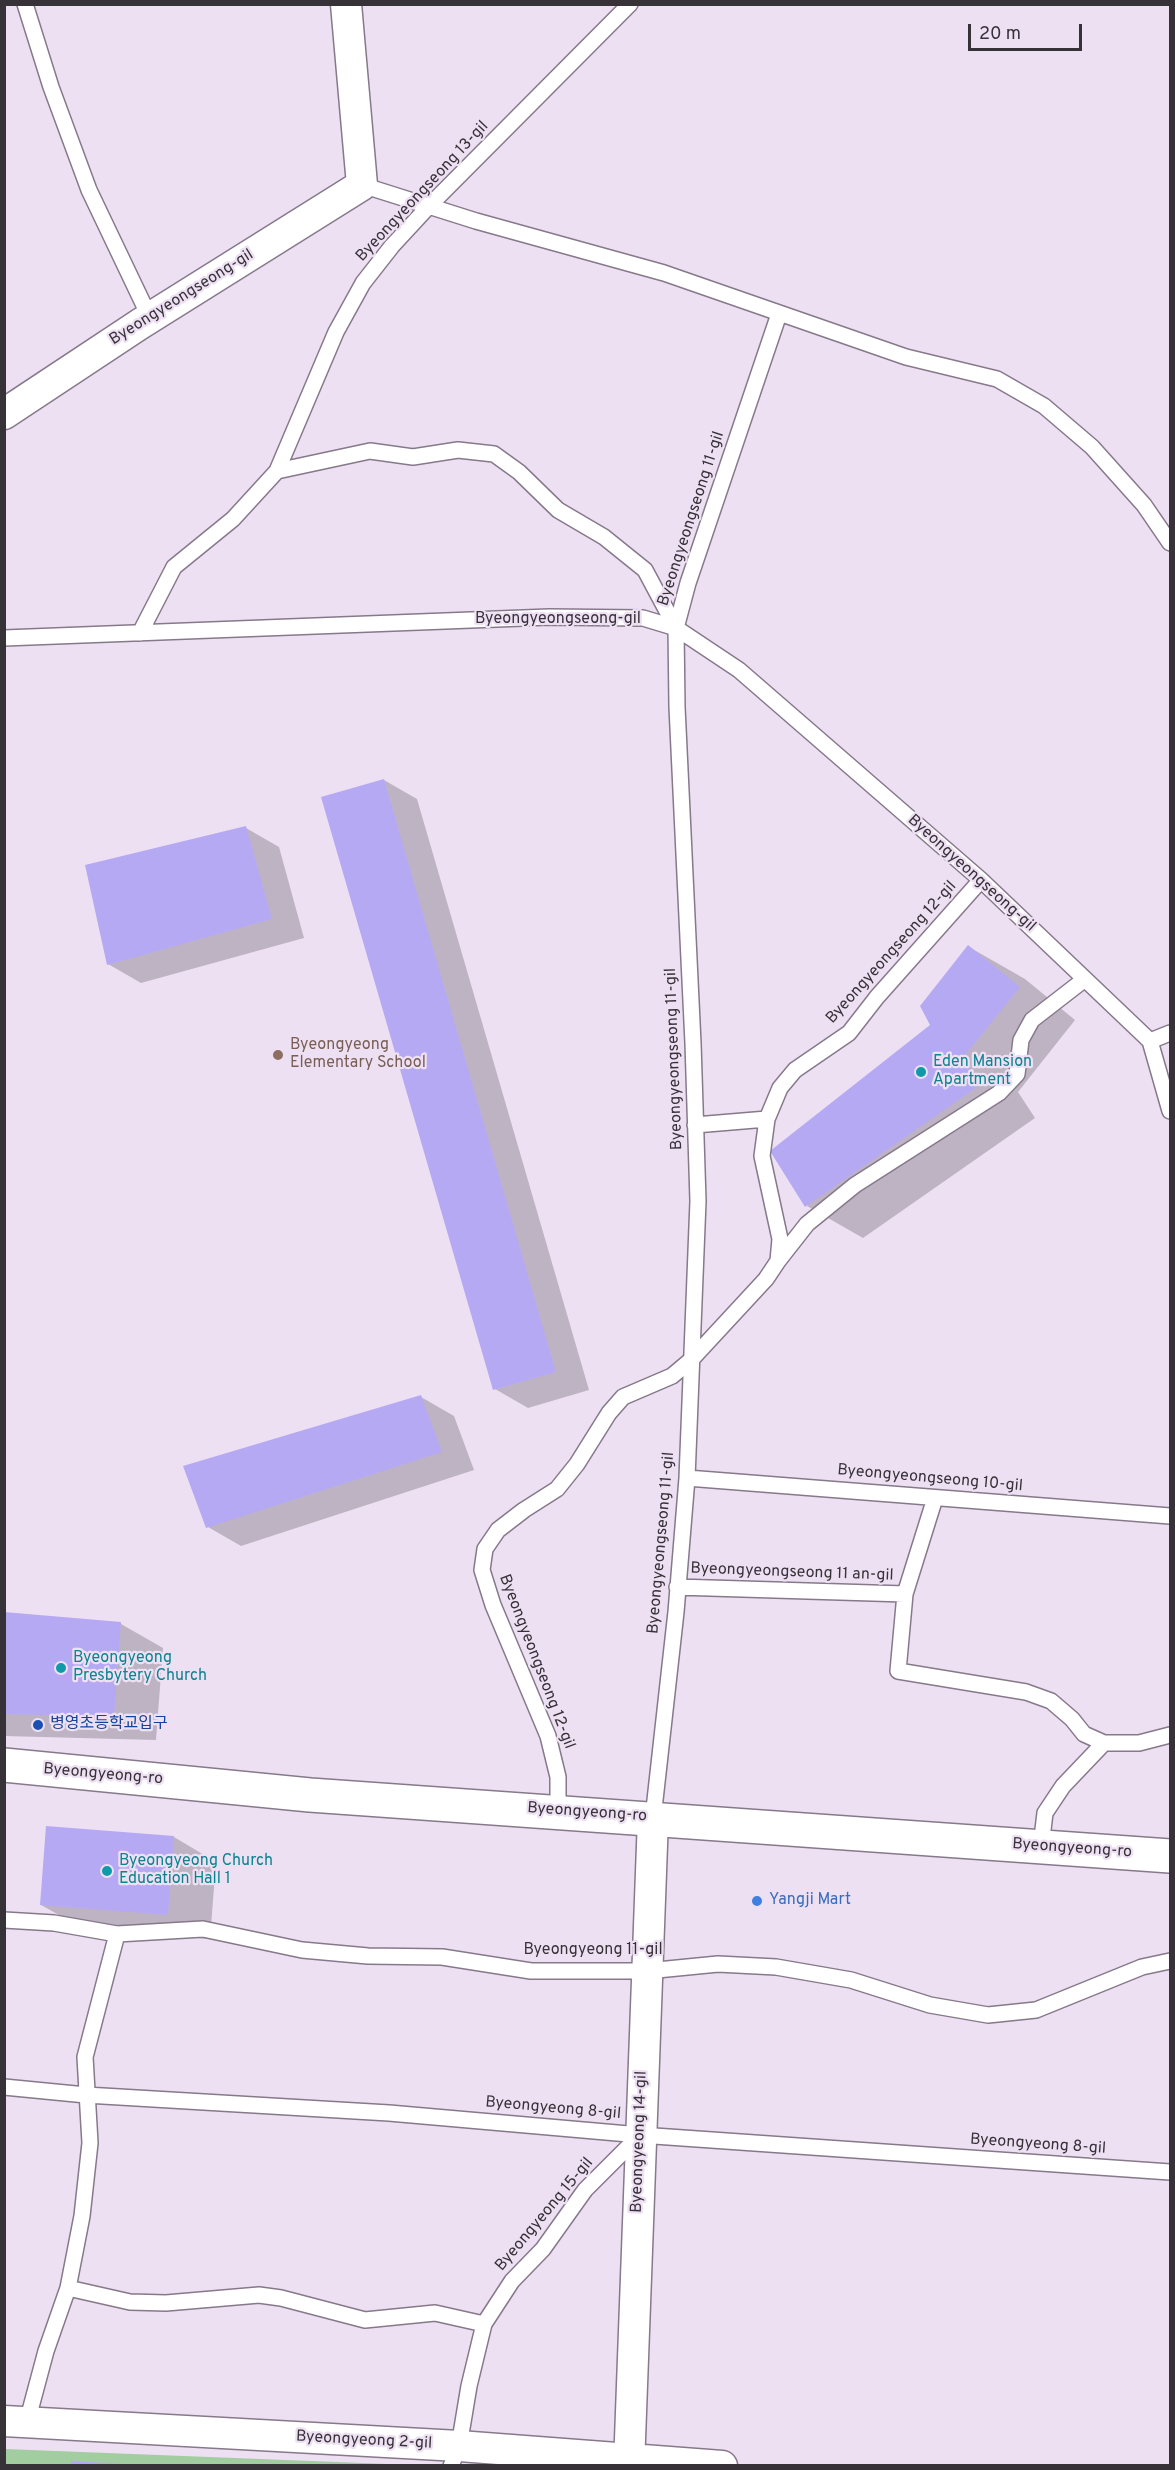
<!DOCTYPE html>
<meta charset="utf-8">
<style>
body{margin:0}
#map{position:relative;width:1175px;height:2470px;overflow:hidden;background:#eee0f3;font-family:Overpass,sans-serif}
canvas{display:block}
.frame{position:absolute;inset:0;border:6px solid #373138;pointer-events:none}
.scale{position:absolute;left:968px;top:24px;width:114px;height:27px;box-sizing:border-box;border:3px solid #373138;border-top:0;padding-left:8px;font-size:18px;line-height:21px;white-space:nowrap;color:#373138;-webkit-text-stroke:4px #eee0f3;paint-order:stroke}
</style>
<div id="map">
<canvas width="1175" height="2470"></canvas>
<div class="frame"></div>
<div class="scale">20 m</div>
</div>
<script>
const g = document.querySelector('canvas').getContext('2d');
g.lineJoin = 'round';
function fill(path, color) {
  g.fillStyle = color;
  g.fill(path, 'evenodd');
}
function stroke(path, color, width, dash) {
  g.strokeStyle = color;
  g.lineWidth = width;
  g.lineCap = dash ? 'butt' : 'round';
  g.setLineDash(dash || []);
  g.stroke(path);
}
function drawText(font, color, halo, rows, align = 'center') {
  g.font = font + ' Overpass,"Noto Sans KR",sans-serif';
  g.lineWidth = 4.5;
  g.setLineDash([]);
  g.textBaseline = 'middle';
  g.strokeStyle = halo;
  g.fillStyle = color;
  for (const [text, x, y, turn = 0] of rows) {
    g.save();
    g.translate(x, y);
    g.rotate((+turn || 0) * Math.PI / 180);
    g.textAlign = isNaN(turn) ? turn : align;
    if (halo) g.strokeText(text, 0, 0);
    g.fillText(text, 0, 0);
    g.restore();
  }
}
fill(new Path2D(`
 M 5,2449 L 413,2465 L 5,2466 Z`), '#a1cda0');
fill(new Path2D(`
 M 384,780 L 417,799 L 589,1390 L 528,1408 L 495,1389 Z
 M 246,828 L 279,847 L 304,938 L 141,983 L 108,964 Z
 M 969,947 L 1025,979 L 1075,1020 L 1018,1092 L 1035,1118 L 863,1238 L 807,1206 L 932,1026 Z
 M 421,1397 L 454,1416 L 474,1470 L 241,1546 L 208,1527 Z
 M 4,1613 L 121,1624 L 163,1648 L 156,1740 L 4,1736 Z
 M 174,1837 L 216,1862 L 210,1939 L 84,1929 L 41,1905 Z`), '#0003');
fill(new Path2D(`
 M 384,779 L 556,1372 L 493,1390 L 321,797 Z
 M 246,826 L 272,919 L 107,965 L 85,865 Z
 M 968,945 L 1020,987 L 962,1059 L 980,1085 L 805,1207 L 770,1151 L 930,1025 L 920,1006 Z
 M 421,1395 L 442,1452 L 206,1528 L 183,1466 Z
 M 4,1612 L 121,1622 L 114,1717 L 4,1714 Z
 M 46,1826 L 174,1836 L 168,1915 L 40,1905 Z
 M 71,2461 L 121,2464 L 121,2466 L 71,2466 Z`), '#b5a9f4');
const service = new Path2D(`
 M 25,4 L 51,87 L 89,190 L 150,318
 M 362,185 L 476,221 L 664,273 L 906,357 L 997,379 L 1044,406 L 1092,447 L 1144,505 L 1170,543
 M 277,471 L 370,451 L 413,457 L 458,450 L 494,454 L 519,472 L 558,510 L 604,537 L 645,570 L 676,628
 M 140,633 L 174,567 L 233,519 L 277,471 L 336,332 L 363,283 L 392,246 L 429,206 L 630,4
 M 4,638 L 549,617 L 643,618 L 676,628 L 739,670 L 981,880 L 1150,1041 L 1170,1033
 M 1150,1041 L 1170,1111
 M 695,1125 L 767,1119
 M 778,1261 L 807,1224 L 855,1185 L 999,1093 L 1017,1074 L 1021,1040 L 1032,1020 L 1085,979
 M 687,1478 L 1170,1516
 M 935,1498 L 905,1594 L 898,1671 L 1026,1692 L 1051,1701 L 1072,1719 L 1084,1734 L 1104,1743
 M 677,1587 L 905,1594
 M 558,1812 L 558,1777 L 548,1736 L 493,1605 L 482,1570 L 485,1549 L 498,1530 L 524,1510 L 557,1489 L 577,1464 L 609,1413 L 623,1397 L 672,1376 L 691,1360 L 766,1279 L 778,1261 L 780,1239 L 762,1156 L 767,1119 L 780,1088 L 795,1070 L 849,1033 L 877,997 L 981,880
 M 653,1818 L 676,1612 L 687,1478 L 698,1201 L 693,1043 L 677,707 L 676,628 L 688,583 L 779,314
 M 1041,1846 L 1045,1813 L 1063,1786 L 1104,1743 L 1139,1743 L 1170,1735
 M 4,1920 L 54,1923 L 117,1934 L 203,1929 L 302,1950 L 368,1956 L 442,1957 L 531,1971 L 647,1971 L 718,1964 L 776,1967 L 851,1980 L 930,2005 L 988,2015 L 1036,2010 L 1142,1967 L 1170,1961
 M 4,2087 L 86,2095 L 389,2113 L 640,2135 L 1170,2172
 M 68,2288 L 130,2302 L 166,2303 L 259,2295 L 281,2298 L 365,2320 L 435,2313 L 484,2324
 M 27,2422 L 46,2351 L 68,2288 L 82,2216 L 90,2143 L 85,2057 L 117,1934
 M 451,2466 L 459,2446 L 469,2386 L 484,2324 L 512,2281 L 543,2249 L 585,2190 L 640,2135`);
const minor = new Path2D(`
 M 4,414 L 140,324 L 362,185 L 346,4
 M 4,2421 L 459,2446 L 722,2466
 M 629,2466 L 653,1818`);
const tertiary = new Path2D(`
 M 4,1765 L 310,1795 L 1170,1856`);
stroke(service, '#86798a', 18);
stroke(minor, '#86798a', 33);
stroke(tertiary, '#86798a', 36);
stroke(service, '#fff', 15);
stroke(minor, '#fff', 30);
stroke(tertiary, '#fff', 33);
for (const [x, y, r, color] of [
 [278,1055,6,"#8d6e63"],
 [921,1072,6,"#0f9aa8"],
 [61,1668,6,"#0f9aa8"],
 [38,1725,6,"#1a4fb4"],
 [107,1871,6,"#0f9aa8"],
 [757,1901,6,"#3f7fe0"]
]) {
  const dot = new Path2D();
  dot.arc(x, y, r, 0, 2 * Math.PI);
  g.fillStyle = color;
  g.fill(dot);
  stroke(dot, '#eee0f3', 2);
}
drawText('16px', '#373138', '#eee0f3', [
 ["Byeongyeongseong 13-gil",423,192,-47],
 ["Byeongyeongseong-gil",182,298,-32],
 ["Byeongyeongseong 11-gil",692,519,-72],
 ["Byeongyeongseong-gil",558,620],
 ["Byeongyeongseong-gil",971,874,42],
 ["Byeongyeongseong 12-gil",892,953,-48],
 ["Byeongyeongseong 11-gil",675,1059,-92],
 ["Byeongyeongseong 10-gil",930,1479,5],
 ["Byeongyeongseong 11-gil",662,1543,-85],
 ["Byeongyeongseong 11 an-gil",792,1573,2],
 ["Byeongyeongseong 12-gil",536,1662,69],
 ["Byeongyeong-ro",103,1775,5],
 ["Byeongyeong-ro",587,1813,4],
 ["Byeongyeong-ro",1072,1849,4],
 ["Byeongyeong 11-gil",593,1951],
 ["Byeongyeong 8-gil",553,2109,5],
 ["Byeongyeong 14-gil",640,2142,-88],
 ["Byeongyeong 8-gil",1038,2145,4],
 ["Byeongyeong 15-gil",545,2215,-50],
 ["Byeongyeong 2-gil",364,2441,3]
]);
drawText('16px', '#785e54', '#eee0f3', [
 ["Byeongyeong",290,1046],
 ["Elementary School",290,1064]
], 'left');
drawText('16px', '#0d838f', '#eee0f3', [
 ["Eden Mansion",933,1063],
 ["Apartment",933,1081],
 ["Byeongyeong",73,1659],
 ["Presbytery Church",73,1677],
 ["Byeongyeong Church",119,1862],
 ["Education Hall 1",119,1880]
], 'left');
drawText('16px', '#164399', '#eee0f3', [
 ["병영초등학교입구",50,1725]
], 'left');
drawText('16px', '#366cbe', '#eee0f3', [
 ["Yangji Mart",769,1901]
], 'left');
</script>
